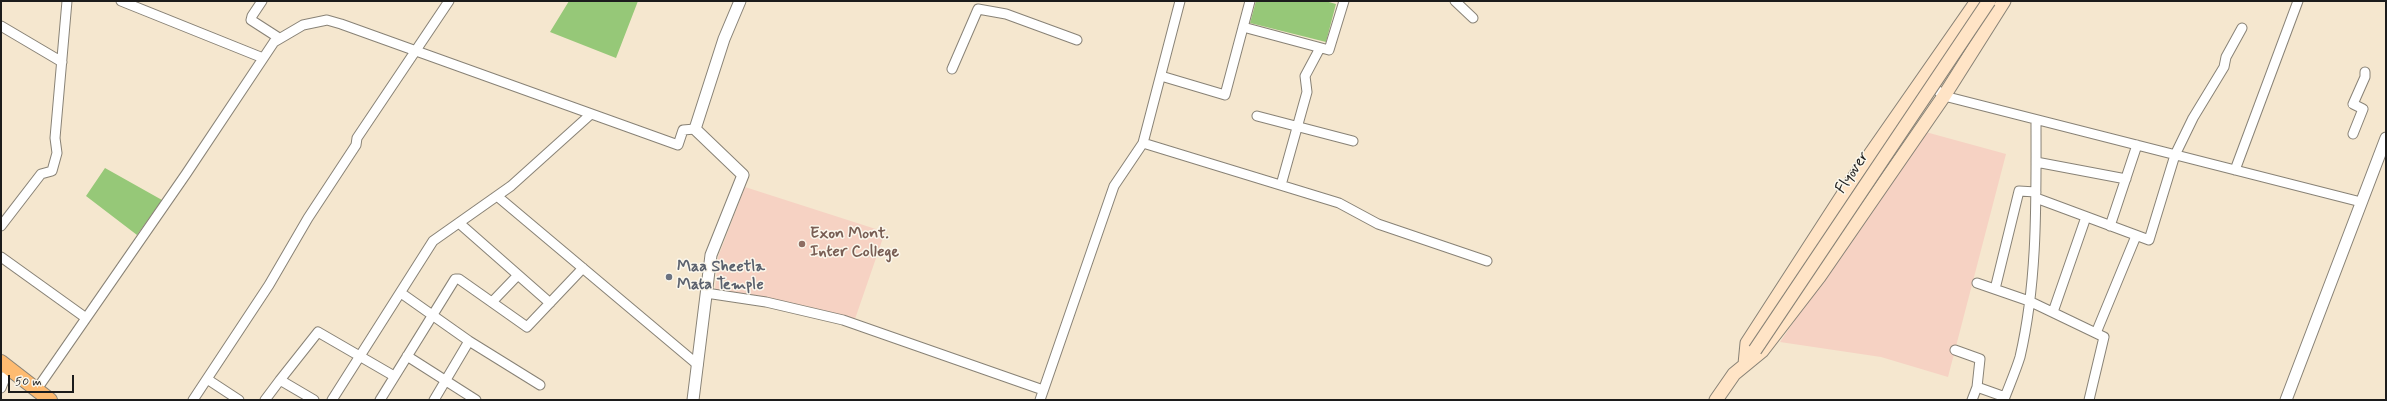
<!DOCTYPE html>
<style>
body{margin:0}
#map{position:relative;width:2387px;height:401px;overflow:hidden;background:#f5e7cf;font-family:Mynerve,sans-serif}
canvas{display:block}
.frame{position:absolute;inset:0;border:2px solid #1c1c1c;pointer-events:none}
.scale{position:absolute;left:8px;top:375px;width:66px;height:18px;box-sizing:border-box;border:2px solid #1c1c1c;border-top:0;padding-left:5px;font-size:12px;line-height:14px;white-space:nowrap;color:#1c1c1c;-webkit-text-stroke:3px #fbf7ec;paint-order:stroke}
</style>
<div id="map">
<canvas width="2387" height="401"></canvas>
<div class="frame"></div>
<div class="scale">50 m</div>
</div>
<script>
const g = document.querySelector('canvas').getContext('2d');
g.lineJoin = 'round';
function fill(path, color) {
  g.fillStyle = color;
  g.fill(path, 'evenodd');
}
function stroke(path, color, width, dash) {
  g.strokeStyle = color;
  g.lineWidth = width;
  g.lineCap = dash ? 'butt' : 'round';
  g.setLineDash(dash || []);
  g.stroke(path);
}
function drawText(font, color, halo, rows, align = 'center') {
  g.font = font + ' Mynerve,sans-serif';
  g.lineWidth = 3;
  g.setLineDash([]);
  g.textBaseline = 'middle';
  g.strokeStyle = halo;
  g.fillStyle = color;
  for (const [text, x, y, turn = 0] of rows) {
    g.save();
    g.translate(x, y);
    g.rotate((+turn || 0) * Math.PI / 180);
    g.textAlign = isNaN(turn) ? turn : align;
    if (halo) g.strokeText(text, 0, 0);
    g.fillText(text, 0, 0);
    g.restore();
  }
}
fill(new Path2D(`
 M 1922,131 L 2006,154 L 1948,377 L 1881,357 L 1780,342 Z
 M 745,187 L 885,232 L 855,319 L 807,306 L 715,290 L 718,257 Z`), '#f6d2c3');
fill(new Path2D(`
 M 569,1 L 638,1 L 616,58 L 550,32 Z
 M 1256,1 L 1325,1 L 1336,4 L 1326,42 L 1250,23 Z
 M 105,168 L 162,200 L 137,235 L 86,196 Z`), '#96c878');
const minor = new Path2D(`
 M 121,1 L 263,58
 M 262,1 L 252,16 L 251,20 L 279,38
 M 1455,1 L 1473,18
 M 1,26 L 62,62
 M 1243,27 L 1329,50 L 1344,1
 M 952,69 L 978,9 L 1006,14 L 1077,40
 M 1161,76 L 1225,95 L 1250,1
 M 1929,83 L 1944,96 L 2361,202
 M 1257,116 L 1353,141
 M 2353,134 L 2363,109 L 2353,104 L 2365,77 L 2365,72
 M 1143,143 L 1339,203 L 1378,224 L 1487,261
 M 2036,162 L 2126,179
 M 2235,170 L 2298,1
 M 1281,185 L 1307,92 L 1305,76 L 1320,48
 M 497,196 L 698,365
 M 2036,198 L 2149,240 L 2175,155 L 2193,118 L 2224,67 L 2226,57 L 2242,28
 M 459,223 L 550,303
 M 1,226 L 41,174 L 52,171 L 57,153 L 55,138 L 67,1
 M 2110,226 L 2137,145
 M 1,257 L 86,318
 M 1977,283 L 2029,301 L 2104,337 L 2089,400
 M 1995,289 L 2019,191 L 2036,192
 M 401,293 L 469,341 L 540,385
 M 706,293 L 766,302 L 843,320 L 1043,390
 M 492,302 L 518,275
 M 2053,312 L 2086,217
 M 2096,333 L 2136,236
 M 1955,350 L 1980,359 L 1977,387
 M 407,356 L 476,400
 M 207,379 L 239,400
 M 1,388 L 9,368
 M 37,389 L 186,174 L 274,42 L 303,25 L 327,20 L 341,24 L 678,145 L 683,130 L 695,129
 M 193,400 L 269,285 L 308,218 L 356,145 L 357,138 L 449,1
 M 265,400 L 280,380
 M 314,400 L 280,380 L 318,332 L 394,376
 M 332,400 L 433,241 L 511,186 L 591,114
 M 380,400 L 455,279 L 459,279 L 527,327 L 583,268
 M 434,400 L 469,341
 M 1040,400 L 1114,186 L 1143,143 L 1180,1
 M 1972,400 L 1977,387 L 2005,397 C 2010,384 2016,370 2020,357 C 2038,279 2036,199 2036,120`);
const tertiary = new Path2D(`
 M 693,400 L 711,255 L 743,175 L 695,129 L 724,39 L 740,1
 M 2286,400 L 2386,138`);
const secondary = new Path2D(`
 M 1745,364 L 1747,343 L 1853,179 L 1977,1
 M 1716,400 L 1734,374 L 1762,351 L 1819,277 L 1944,96 L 2004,1`);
const primary = new Path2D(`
 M 1,362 L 50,400`);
stroke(minor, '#888276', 11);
stroke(tertiary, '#888276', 13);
stroke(secondary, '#888276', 15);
stroke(primary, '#888276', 16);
stroke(minor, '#fff', 9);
stroke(tertiary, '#fff', 11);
stroke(secondary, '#ffe4c6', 13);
stroke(primary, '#febb71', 14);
const secondaryBridge = new Path2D(`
 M 1755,350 L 1989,1`);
stroke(secondaryBridge, '#888276', 15, []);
stroke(secondaryBridge, '#ffe4c6', 13);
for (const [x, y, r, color] of [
 [802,244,4,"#8d6e63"],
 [669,277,4,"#6b7280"]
]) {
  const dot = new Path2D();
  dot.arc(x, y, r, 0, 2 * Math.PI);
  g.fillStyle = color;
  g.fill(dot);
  stroke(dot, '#fbf7ec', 1.5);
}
drawText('16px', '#1c1c1c', '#fbf7ec', [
 ["Flyover",1853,173,-56]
]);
drawText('bold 16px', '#785e54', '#fbf7ec', [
 ["Exon Mont.",810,235],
 ["Inter College",810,253]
], 'left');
drawText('bold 16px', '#5b616d', '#fbf7ec', [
 ["Maa Sheetla",677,268],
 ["Mata Temple",677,286]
], 'left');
</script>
